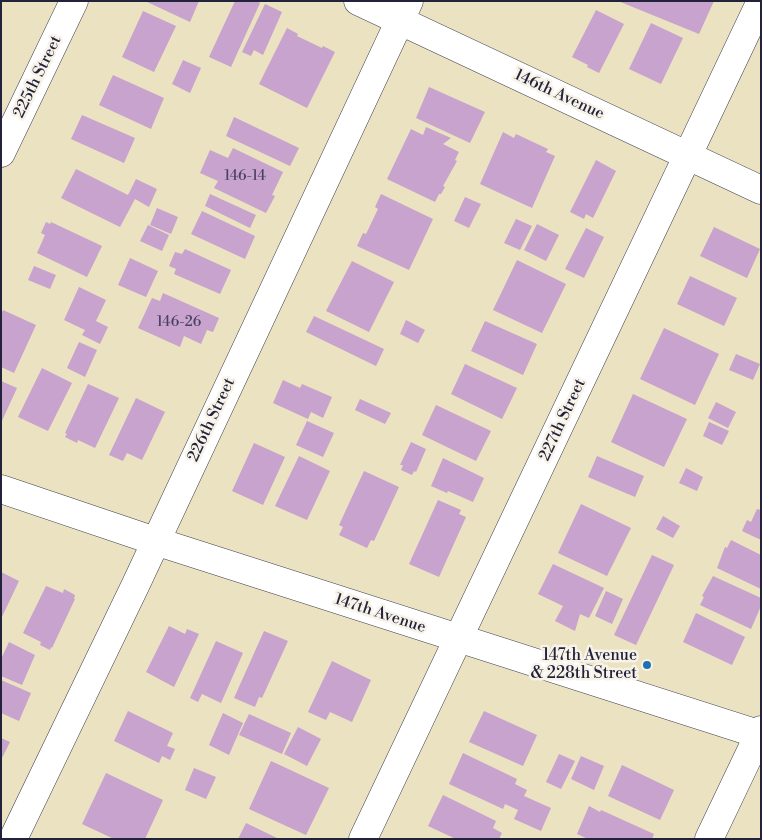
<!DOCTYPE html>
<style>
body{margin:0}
#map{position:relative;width:762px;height:840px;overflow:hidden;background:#eae2c1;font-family:"Libre Bodoni",serif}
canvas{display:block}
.frame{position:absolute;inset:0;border:2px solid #22223b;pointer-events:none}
</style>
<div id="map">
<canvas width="762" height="840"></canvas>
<div class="frame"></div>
</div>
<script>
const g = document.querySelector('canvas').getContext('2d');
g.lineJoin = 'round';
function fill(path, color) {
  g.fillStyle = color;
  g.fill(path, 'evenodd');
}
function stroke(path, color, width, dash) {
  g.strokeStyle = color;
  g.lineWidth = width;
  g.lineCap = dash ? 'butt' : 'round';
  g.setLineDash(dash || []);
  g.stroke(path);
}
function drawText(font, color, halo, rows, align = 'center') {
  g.font = font + ' "Libre Bodoni",serif';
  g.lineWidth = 5;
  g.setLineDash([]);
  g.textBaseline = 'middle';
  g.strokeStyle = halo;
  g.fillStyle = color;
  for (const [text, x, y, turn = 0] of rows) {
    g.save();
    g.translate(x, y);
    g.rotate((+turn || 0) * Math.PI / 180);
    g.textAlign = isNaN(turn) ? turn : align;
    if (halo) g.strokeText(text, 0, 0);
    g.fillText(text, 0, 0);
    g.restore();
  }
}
fill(new Path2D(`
 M 145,1 L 199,1 L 190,22 Z
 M 235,1 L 257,1 L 260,3 L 231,67 L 209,57 Z
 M 618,1 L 714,1 L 699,34 Z
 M 265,4 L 282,12 L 263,55 L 254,50 L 251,56 L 242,52 Z
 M 596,10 L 624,24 L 599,73 L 587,67 L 588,65 L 572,57 Z
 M 143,11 L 176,26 L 154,72 L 122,57 Z
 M 651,23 L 683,38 L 661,84 L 629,69 Z
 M 287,28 L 298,34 L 297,36 L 322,48 L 323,46 L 335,52 L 307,108 L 259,84 Z
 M 183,60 L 201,68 L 190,93 L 172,84 Z
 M 113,75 L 164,98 L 151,129 L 99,105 Z
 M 429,87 L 485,112 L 470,143 L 416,118 Z
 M 82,115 L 135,138 L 124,163 L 71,139 Z
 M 234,117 L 299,148 L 290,166 L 226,136 Z
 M 426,127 L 451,138 L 443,144 L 459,152 L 455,160 L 457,161 L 443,186 L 445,187 L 441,194 L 439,194 L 435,202 L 387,179 L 411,129 L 423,135 Z
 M 503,132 L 514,138 L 516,134 L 548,149 L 546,152 L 555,156 L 532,208 L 480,184 Z
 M 233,148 L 283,172 L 272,195 L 275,196 L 266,213 L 214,188 L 218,181 L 200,173 L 210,150 L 228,158 Z
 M 596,160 L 616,171 L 593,218 L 586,214 L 584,219 L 570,212 Z
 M 76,169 L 128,195 L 136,179 L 157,189 L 149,207 L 135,199 L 120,227 L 61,198 Z
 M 210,194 L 256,215 L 250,228 L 205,206 Z
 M 381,194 L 433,219 L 409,270 L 357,246 L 363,233 L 366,234 L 378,209 L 375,207 Z
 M 465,197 L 481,204 L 469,228 L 454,221 Z
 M 157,208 L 178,217 L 171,234 L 150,225 Z
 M 202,211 L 255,236 L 245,259 L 191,234 Z
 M 516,219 L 532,226 L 520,250 L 504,243 Z
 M 46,222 L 50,224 L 51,222 L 102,246 L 87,277 L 37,253 L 45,235 L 41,233 Z
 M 537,224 L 559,235 L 546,261 L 524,250 Z
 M 148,225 L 169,235 L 162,251 L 140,241 Z
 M 714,227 L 760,249 L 747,278 L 700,256 Z
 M 586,228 L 604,237 L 584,278 L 565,269 Z
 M 185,249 L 231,270 L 220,294 L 174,274 L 176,269 L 169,266 L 175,252 L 182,254 Z
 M 130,258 L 158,271 L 146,297 L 118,285 Z
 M 517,260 L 566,284 L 542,333 L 493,310 Z
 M 352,261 L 394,282 L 369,332 L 326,311 Z
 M 34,266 L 56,275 L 50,289 L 28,280 Z
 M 690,276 L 737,298 L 724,326 L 677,304 Z
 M 79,287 L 106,300 L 96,321 L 108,327 L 100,344 L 82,335 L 85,330 L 64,320 Z
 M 163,293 L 219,318 L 213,332 L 207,330 L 201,344 L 184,336 L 180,347 L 138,328 L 152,298 L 160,301 Z
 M 3,310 L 36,325 L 14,373 L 1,367 L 1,315 Z
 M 314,316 L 384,349 L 376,366 L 306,332 Z
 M 406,320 L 425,330 L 418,343 L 400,334 Z
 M 485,321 L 537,344 L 523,375 L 471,351 Z
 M 664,328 L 719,354 L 695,405 L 640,379 Z
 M 79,342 L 97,350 L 85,377 L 67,368 Z
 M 736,354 L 760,364 L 753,380 L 729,370 Z
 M 465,364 L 517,388 L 502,419 L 451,394 Z
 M 42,368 L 72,383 L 48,431 L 18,417 Z
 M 283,380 L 300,388 L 302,384 L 332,397 L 323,418 L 311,412 L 308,419 L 273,403 Z
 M 1,381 L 17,388 L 1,423 Z
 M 88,384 L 119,398 L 95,448 L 78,440 L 77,443 L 65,437 L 67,434 L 65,433 Z
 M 633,394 L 687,419 L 664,467 L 611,442 Z
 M 136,398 L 165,412 L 142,460 L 127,453 L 123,461 L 109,455 Z
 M 360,399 L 391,413 L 385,424 L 355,410 Z
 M 716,402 L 736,412 L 728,428 L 708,418 Z
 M 436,405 L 491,431 L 476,461 L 422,435 Z
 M 307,421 L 334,433 L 323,457 L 296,445 Z
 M 709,422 L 729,431 L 722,445 L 703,436 Z
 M 411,442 L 426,449 L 416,472 L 414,471 L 412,475 L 401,470 L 403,465 L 400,465 Z
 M 254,443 L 285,457 L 263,505 L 232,491 Z
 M 299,456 L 330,471 L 307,520 L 275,506 Z
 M 597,456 L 644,476 L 635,497 L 588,477 Z
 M 443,458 L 484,478 L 473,502 L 448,491 L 447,493 L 431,486 Z
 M 686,468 L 703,477 L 697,491 L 679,483 Z
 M 364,471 L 399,487 L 374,541 L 371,540 L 367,548 L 339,535 L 343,527 L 339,525 Z
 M 438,500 L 461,510 L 459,514 L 466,517 L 439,577 L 409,564 Z
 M 581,504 L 631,528 L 607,576 L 558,553 Z
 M 757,509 L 761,510 L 761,540 L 742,531 L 747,520 L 751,522 Z
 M 663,516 L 680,526 L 673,538 L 656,529 Z
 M 731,540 L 761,555 L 761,589 L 717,568 L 725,547 L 727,548 Z
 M 652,555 L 674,565 L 636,645 L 614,635 Z
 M 553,564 L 604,588 L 589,618 L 580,614 L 575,631 L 555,621 L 563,606 L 538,594 Z
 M 1,572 L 19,581 L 1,619 Z
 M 713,576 L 761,598 L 761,606 L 751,629 L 700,605 L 704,597 L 702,596 Z
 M 46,586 L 63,593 L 64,589 L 75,595 L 74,599 L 75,599 L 52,648 L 51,647 L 50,650 L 40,645 L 41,642 L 23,633 Z
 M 606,591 L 623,599 L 612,624 L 595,616 Z
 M 696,613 L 745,637 L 732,665 L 683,642 Z
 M 169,626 L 185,634 L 187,629 L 199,634 L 174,687 L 146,672 Z
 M 264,631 L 288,641 L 262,698 L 259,697 L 255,707 L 234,698 Z
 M 216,641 L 243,653 L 221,703 L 202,694 L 198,702 L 190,698 Z
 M 9,642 L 35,655 L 22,685 L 1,676 L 1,659 Z
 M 332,661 L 371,680 L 352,722 L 330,712 L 326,720 L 308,712 Z
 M 1,680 L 31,693 L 19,721 L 1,713 Z
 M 128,711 L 173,733 L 167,746 L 175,749 L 170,760 L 162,756 L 159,763 L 114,741 Z
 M 484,711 L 537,735 L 523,766 L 469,742 Z
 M 223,713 L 243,723 L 229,755 L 209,745 Z
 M 249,714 L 291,733 L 282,754 L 239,735 Z
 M 298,727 L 321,739 L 307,766 L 284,754 Z
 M 1,738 L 10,742 L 1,760 Z
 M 463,753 L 517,779 L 515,784 L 527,790 L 524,796 L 551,808 L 541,831 L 514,819 L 518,810 L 505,804 L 503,809 L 449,784 Z
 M 559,754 L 575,761 L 561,789 L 546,782 Z
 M 581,756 L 604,766 L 594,790 L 571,779 Z
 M 271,761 L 329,788 L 306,835 L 249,809 Z
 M 622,765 L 674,790 L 660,820 L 608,796 Z
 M 194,768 L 216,777 L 206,799 L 185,790 Z
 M 106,773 L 163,800 L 145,839 L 114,839 L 82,824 Z
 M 443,795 L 496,821 L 493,828 L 502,833 L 499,839 L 456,839 L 428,826 Z
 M 589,806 L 600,812 L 601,810 L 654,834 L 652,839 L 588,839 L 577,834 Z
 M 246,823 L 279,839 L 238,839 Z`), '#c7a3cd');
const minor = new Path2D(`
 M 358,1 L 761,190
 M 13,839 L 136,584 L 409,1
 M 363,839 L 761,1
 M 709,839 L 761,730`);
const tertiary = new Path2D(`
 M 1,153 L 74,1
 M 1,489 L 155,541 L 761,735`);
stroke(minor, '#403f4f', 29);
stroke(tertiary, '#403f4f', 29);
stroke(minor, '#fff', 28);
stroke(tertiary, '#fff', 28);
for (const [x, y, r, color] of [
 [647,665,5,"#1f6fb2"]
]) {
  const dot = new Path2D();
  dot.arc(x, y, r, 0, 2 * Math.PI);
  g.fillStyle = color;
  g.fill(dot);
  stroke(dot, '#f7f3e8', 2);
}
drawText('14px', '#4b4260', null, [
 ["146-14",245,177],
 ["146-26",179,323]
]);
drawText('16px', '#22223b', '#f7f3e8', [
 ["225th Street",38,77,-64],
 ["146th Avenue",559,95,25],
 ["226th Street",212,420,-65],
 ["227th Street",563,420,-65],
 ["147th Avenue",380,614,18]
]);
drawText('16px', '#22223b', '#f7f3e8', [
 ["147th Avenue",637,656],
 ["& 228th Street",637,674]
], 'right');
</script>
